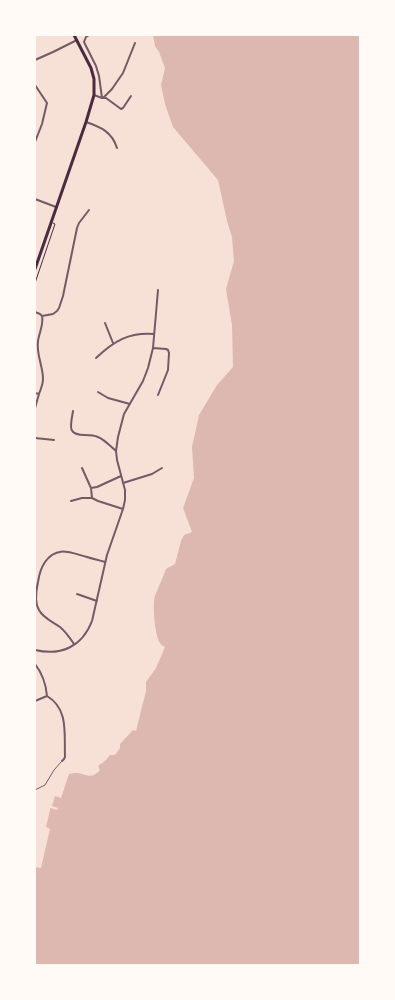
<!DOCTYPE html>
<style>
body{margin:0}
#map{position:relative;width:395px;height:1000px;overflow:hidden;background:#f7e1d7;font-family:"Open Sans",sans-serif}
canvas{display:block}
.frame{position:absolute;inset:0;border:36px solid #fffaf5;pointer-events:none}
</style>
<div id="map">
<canvas width="395" height="1000"></canvas>
<div class="frame"></div>
</div>
<script>
const g = document.querySelector('canvas').getContext('2d');
g.lineJoin = 'round';
function fill(path, color) {
  g.fillStyle = color;
  g.fill(path, 'evenodd');
}
function stroke(path, color, width, dash) {
  g.strokeStyle = color;
  g.lineWidth = width;
  g.lineCap = dash ? 'butt' : 'round';
  g.setLineDash(dash || []);
  g.stroke(path);
}
fill(new Path2D(`
 M 153,35 L 360,35 L 360,965 L 35,965 L 35,867 L 41,868 L 50,829 L 46,827 L 50,810 L 50,808 L 57,810 L 58,808 L 52,806 L 55,796 L 61,798 L 69,774 C 70,774 74,773 76,773 C 86,773 90,781 100,770 L 98,766 L 106,760 L 110,755 L 115,755 L 120,748 L 120,744 L 133,730 L 136,731 L 146,691 L 146,682 L 156,668 L 165,647 C 163,646 161,645 160,643 C 155,636 152,604 155,596 C 158,587 163,578 166,569 L 175,564 L 181,541 L 184,535 L 192,532 L 183,508 L 194,478 L 192,447 L 199,415 L 217,385 L 233,367 L 232,325 L 226,289 L 234,261 L 232,237 L 227,221 L 218,180 L 173,127 L 165,104 L 161,85 L 165,68 L 159,52 L 155,46 Z`), '#dcb8b0');
stroke(new Path2D(`
 M 35,283 L 55,224 L 53,223`), '#4a2c40', 1);
stroke(new Path2D(`
 M 35,790 L 45,785 L 54,770 L 62,761`), '#755966', 1);
stroke(new Path2D(`
 M 89,35 L 86,37 L 84,42 L 96,66 L 99,76 L 102,98 L 106,98 L 121,109 L 123,108 L 131,96
 M 35,60 L 53,52 L 77,40
 M 35,85 L 47,103 L 42,124 L 35,142
 M 94,95 L 102,98 L 104,97 L 112,89 L 123,73 L 135,43
 M 86,122 C 101,127 112,132 117,148
 M 35,199 L 56,207
 M 35,312 L 40,314 L 42,316 L 53,314 L 57,311 L 59,308 L 63,296 L 77,228 L 79,223 L 89,210
 M 105,323 L 113,343
 M 153,348 L 166,349 L 168,350 L 169,353 L 168,370 L 158,395
 M 96,358 C 114,341 129,332 154,334
 M 98,392 L 108,398 L 130,404
 M 35,393 L 39,394 C 41,389 43,384 43,379 C 43,366 36,354 38,341 C 39,333 44,324 42,316
 M 35,408 L 39,394
 M 73,411 C 71,425 66,435 85,435 C 90,435 94,435 98,437 C 105,440 110,446 116,451
 M 35,438 L 54,440
 M 82,468 L 91,488 L 92,498
 M 123,483 L 152,474 L 162,468
 M 91,488 L 97,487 L 121,476
 M 71,501 L 82,498 L 92,498 L 98,501 L 123,509
 M 77,594 L 97,601
 M 74,644 C 70,638 66,632 60,627 C 53,622 43,618 39,610 C 34,602 36,591 38,582 C 39,575 41,568 45,562 C 57,545 71,553 87,557 C 93,559 99,560 105,562
 M 35,650 C 61,656 82,647 92,621 L 107,555 L 123,509 L 125,500 L 125,490 L 117,460 L 116,451 L 118,437 L 124,414 L 143,381 L 148,368 L 153,348 L 158,290
 M 35,664 C 42,673 46,684 47,696 L 35,701
 M 47,696 C 69,709 64,734 65,757 L 64,759 L 62,761`), '#755966', 2);
stroke(new Path2D(`
 M 35,269 L 86,122 L 94,95 L 94,79 L 91,68 L 74,35`), '#4a2c40', 3);
</script>
